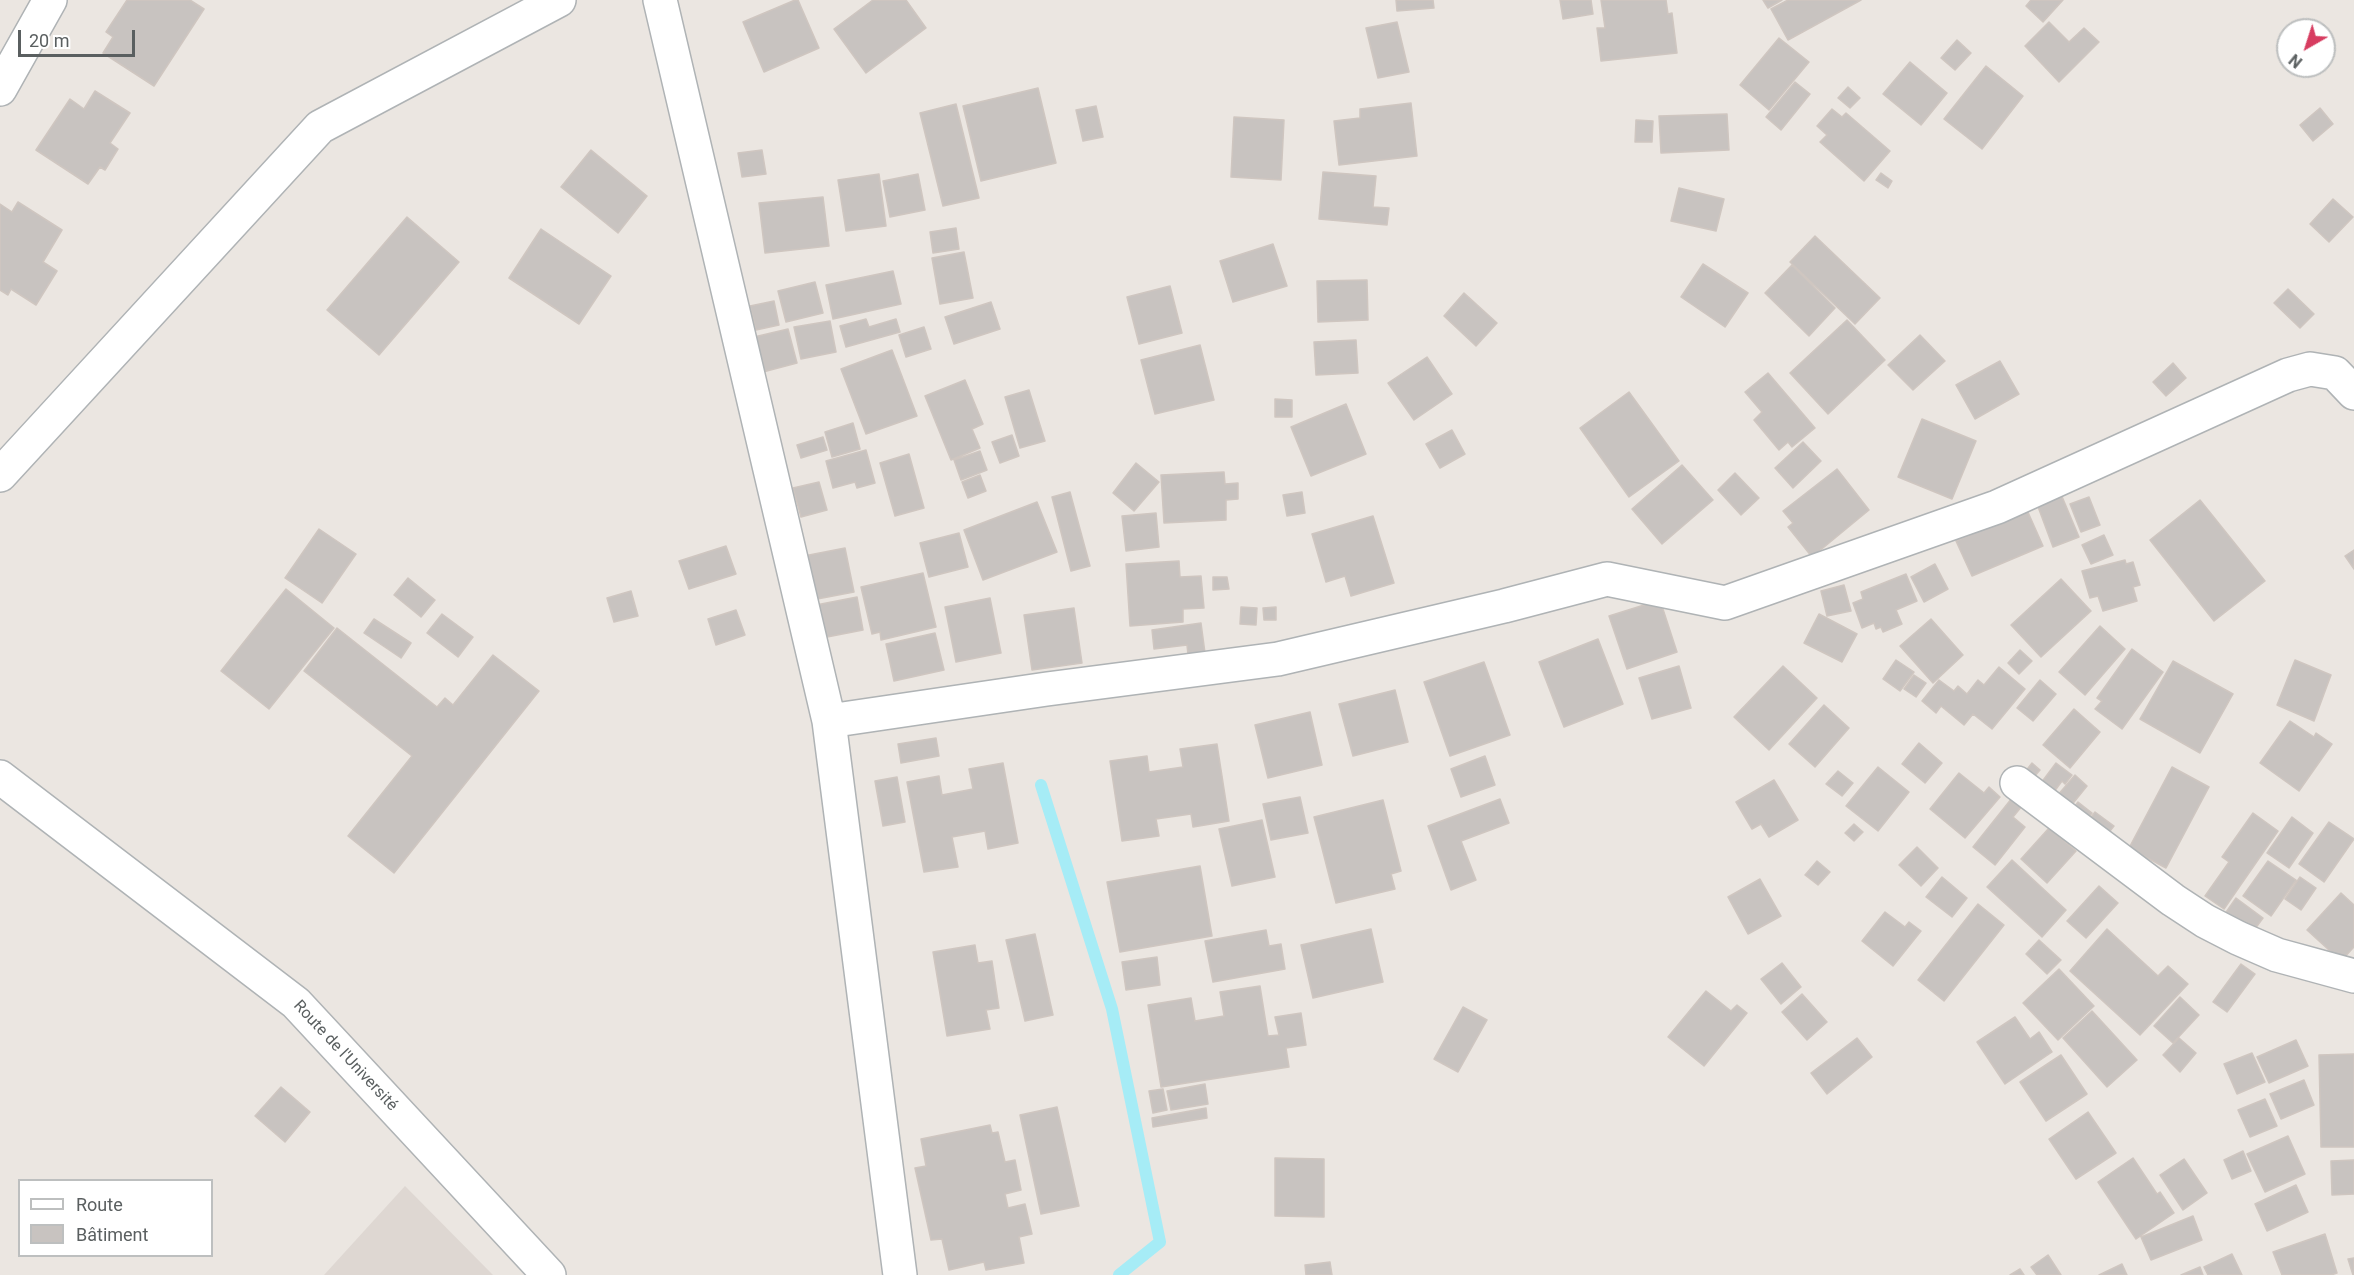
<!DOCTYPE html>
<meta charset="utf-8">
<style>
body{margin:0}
#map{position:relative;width:2354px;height:1275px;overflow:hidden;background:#ebe6e1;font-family:Roboto,sans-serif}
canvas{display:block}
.legend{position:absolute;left:18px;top:1179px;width:195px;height:78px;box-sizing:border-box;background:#fff;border:2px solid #bdbfbf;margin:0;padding:8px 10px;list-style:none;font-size:18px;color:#5a5f60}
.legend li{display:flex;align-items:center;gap:12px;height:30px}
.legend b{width:30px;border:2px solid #bdbfbf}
.north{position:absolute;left:2276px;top:18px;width:60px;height:60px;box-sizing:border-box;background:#fff;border:2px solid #bdbfbf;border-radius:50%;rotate:219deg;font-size:16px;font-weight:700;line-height:24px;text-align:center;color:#5a5f60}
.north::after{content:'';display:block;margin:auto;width:21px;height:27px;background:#d73c60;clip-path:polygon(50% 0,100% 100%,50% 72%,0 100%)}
.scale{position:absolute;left:18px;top:30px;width:117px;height:27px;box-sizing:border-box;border:3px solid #5a5f60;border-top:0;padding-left:8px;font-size:18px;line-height:21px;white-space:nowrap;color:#5a5f60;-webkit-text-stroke:4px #fff;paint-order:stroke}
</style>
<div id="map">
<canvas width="2354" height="1275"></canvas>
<ul class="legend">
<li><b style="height:8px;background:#fff"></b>Route</li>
<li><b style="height:16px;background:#c8c3c0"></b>Bâtiment</li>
</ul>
<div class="north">N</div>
<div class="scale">20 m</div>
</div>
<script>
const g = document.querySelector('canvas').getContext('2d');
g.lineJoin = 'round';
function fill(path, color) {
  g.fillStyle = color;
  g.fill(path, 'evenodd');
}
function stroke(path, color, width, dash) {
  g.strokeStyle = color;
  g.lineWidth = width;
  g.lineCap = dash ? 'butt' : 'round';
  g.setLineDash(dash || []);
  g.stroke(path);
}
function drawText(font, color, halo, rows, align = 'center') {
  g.font = font + ' Roboto,sans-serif';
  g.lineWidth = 4.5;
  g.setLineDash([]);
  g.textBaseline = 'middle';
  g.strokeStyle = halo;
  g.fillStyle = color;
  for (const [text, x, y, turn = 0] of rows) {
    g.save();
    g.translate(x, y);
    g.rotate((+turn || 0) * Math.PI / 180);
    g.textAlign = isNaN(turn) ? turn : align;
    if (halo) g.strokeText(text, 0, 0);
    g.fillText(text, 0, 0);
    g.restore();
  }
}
fill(new Path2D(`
 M 405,1186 L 493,1275 L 324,1275 Z`), '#ded7d2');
stroke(new Path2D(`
 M 1041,785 L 1112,1009 L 1160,1242 L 1119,1275`), '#a6ecf6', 12);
const building = new Path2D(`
 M 127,0 L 190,0 L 204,9 L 154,86 L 103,53 L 113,37 L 106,32 Z
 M 795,0 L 798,0 L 819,48 L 764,72 L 743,22 Z
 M 873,0 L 906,0 L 926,28 L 866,73 L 834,29 Z
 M 1396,0 L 1433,0 L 1434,8 L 1397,11 Z
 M 1560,0 L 1591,0 L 1593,14 L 1563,19 Z
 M 1601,0 L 1666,0 L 1668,14 L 1672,13 L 1677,53 L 1601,61 L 1597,28 L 1605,28 Z
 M 1763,0 L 1782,0 L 1768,8 Z
 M 1788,0 L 1861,0 L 1788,40 L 1771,9 Z
 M 2031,0 L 2063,0 L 2043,22 L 2026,6 Z
 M 1397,22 L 1409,72 L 1378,78 L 1366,28 Z
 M 2049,22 L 2069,42 L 2084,28 L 2099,42 L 2059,82 L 2025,46 Z
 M 1779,38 L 1809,62 L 1769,110 L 1740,85 Z
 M 1957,40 L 1971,53 L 1955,70 L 1941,58 Z
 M 1910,62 L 1947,93 L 1921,125 L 1883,94 Z
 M 1986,66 L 2023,96 L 1982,149 L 1944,119 Z
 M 1795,82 L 1810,94 L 1781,130 L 1766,117 Z
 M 1848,87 L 1860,98 L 1850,108 L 1838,98 Z
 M 1038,88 L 1056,163 L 981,181 L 963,106 Z
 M 95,91 L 130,113 L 110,143 L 118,149 L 105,170 L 100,167 L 88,184 L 36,150 L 70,99 L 84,109 Z
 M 1411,103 L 1417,156 L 1339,165 L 1334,121 L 1360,118 L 1360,109 Z
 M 956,104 L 979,198 L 943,206 L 920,113 Z
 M 1096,106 L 1103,137 L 1083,141 L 1076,110 Z
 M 2320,108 L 2333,124 L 2313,141 L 2300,125 Z
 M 1832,109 L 1842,117 L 1846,113 L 1890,151 L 1864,181 L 1820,142 L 1827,135 L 1817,126 Z
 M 1727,114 L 1729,150 L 1661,153 L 1659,116 Z
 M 1234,117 L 1284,120 L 1281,180 L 1231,177 Z
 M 1636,120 L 1653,121 L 1652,142 L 1635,142 Z
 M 591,150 L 647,196 L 618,233 L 561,187 Z
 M 762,150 L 766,174 L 742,177 L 738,153 Z
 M 1323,172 L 1376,176 L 1373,207 L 1389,208 L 1387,225 L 1319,219 Z
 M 1881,173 L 1892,181 L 1888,188 L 1876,180 Z
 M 879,174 L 886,226 L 846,231 L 838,180 Z
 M 918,174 L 925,210 L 890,217 L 883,181 Z
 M 1679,188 L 1724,199 L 1716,231 L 1671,221 Z
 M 823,197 L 829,246 L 765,253 L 759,203 Z
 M 2333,199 L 2353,217 L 2329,242 L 2310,224 Z
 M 18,202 L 62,230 L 43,262 L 57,271 L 36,305 L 11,289 L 8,295 L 0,290 L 0,204 L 12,212 Z
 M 407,217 L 459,262 L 379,355 L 327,310 Z
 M 956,228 L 959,249 L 933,253 L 930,232 Z
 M 541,229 L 611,276 L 579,324 L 509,278 Z
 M 1815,236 L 1880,298 L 1855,324 L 1790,262 Z
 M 1273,244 L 1287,286 L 1233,302 L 1220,261 Z
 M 964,252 L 973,298 L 940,304 L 932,258 Z
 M 1703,264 L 1748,293 L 1725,327 L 1681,297 Z
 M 1792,265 L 1835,308 L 1809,336 L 1765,293 Z
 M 893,271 L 901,304 L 833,319 L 826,285 Z
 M 1367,280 L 1368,320 L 1318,322 L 1317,281 Z
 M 815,282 L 823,313 L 786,322 L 778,291 Z
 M 1170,286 L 1182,333 L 1139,344 L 1127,297 Z
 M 2288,289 L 2314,314 L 2300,328 L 2274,303 Z
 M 1464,293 L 1497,323 L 1476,346 L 1444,316 Z
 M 774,301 L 779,325 L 756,330 L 750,306 Z
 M 991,302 L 1000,329 L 954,344 L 945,317 Z
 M 866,319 L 869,327 L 896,319 L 900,332 L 846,347 L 840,326 Z
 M 1847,320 L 1885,360 L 1828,414 L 1790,373 Z
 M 830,321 L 836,352 L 801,359 L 794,327 Z
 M 924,327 L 931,349 L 906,357 L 899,335 Z
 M 788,329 L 797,363 L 763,372 L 754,337 Z
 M 1920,335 L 1945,361 L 1913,390 L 1888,365 Z
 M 1356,340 L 1358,373 L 1316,375 L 1314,342 Z
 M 1200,345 L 1214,400 L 1155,414 L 1141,360 Z
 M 892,350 L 917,416 L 866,434 L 841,369 Z
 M 1427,357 L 1452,394 L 1414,420 L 1388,383 Z
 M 2000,361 L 2019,394 L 1975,419 L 1956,385 Z
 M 2173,363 L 2186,378 L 2166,396 L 2153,382 Z
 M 1768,373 L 1815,428 L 1792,447 L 1788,442 L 1779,450 L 1754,420 L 1762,412 L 1745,392 Z
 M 965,380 L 983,424 L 972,429 L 980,448 L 951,460 L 925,396 Z
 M 1029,390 L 1045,441 L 1020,448 L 1005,397 Z
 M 1629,392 L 1679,461 L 1629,497 L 1580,428 Z
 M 1275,399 L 1292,400 L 1292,417 L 1275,417 Z
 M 1346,404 L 1366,454 L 1311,476 L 1291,427 Z
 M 1922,419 L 1976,441 L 1952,499 L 1898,477 Z
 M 853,423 L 860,449 L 832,457 L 825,432 Z
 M 1452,430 L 1465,454 L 1440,468 L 1426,444 Z
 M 1012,435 L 1019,456 L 1000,463 L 992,442 Z
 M 823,437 L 827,450 L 801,458 L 797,445 Z
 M 1803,442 L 1821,461 L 1793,488 L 1775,468 Z
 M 866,450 L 875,483 L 857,488 L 855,482 L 833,488 L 826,461 Z
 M 980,451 L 987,470 L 961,480 L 954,460 Z
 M 909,454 L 924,508 L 895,516 L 880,463 Z
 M 1136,463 L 1159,482 L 1134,511 L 1113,493 Z
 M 1682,465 L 1713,500 L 1662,544 L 1632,509 Z
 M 1837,469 L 1869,510 L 1812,557 L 1788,527 L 1793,523 L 1783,511 Z
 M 1224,472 L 1225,484 L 1238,483 L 1238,499 L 1226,500 L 1226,520 L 1164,523 L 1161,475 Z
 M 1735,473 L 1759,498 L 1741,515 L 1718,490 Z
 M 980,475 L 986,491 L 968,498 L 962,482 Z
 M 819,482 L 827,510 L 801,517 L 793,488 Z
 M 2058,487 L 2079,537 L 2053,547 L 2037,504 Z
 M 1070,492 L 1090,566 L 1071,571 L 1052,497 Z
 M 1302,492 L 1305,513 L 1287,516 L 1283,495 Z
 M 2089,497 L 2100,525 L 2081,532 L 2070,504 Z
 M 2200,500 L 2265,581 L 2214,621 L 2150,540 Z
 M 1037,502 L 1057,552 L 983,580 L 964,530 Z
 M 2027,510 L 2043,546 L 1972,576 L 1956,541 Z
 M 1156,513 L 1159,547 L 1126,551 L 1122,516 Z
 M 1373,516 L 1394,583 L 1351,596 L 1345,576 L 1326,582 L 1312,534 Z
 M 319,529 L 356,554 L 322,603 L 285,578 Z
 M 959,533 L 968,567 L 929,577 L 920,543 Z
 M 2104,535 L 2113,555 L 2091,564 L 2082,545 Z
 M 726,546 L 736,574 L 689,589 L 679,561 Z
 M 845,548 L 854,592 L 812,600 L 804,556 Z
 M 2354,550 L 2354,569 L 2345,556 Z
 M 2125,560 L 2126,564 L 2133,562 L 2140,585 L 2133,587 L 2137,601 L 2103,611 L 2098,596 L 2090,598 L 2082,571 Z
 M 1179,561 L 1180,577 L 1201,576 L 1204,608 L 1183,609 L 1183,622 L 1130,626 L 1126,564 Z
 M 1935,564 L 1948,589 L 1924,602 L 1911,577 Z
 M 923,573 L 936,627 L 881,640 L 880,632 L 872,634 L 861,587 Z
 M 1906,574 L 1917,601 L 1896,610 L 1902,624 L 1883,632 L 1881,627 L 1876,629 L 1874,623 L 1862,628 L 1853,603 L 1863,599 L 1861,592 Z
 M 1213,577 L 1227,577 L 1229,589 L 1213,590 Z
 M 408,578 L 435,600 L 421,617 L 394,595 Z
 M 2061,579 L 2091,611 L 2041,657 L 2011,625 Z
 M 1844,585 L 1851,611 L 1827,616 L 1821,591 Z
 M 286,589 L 334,628 L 269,709 L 221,671 Z
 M 631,591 L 638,616 L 614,622 L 607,598 Z
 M 857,597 L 863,630 L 822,638 L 816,605 Z
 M 990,598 L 1001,653 L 956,662 L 945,607 Z
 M 1660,600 L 1677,652 L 1627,669 L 1609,616 Z
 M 1241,607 L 1257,608 L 1256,625 L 1240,624 Z
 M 1276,607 L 1276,620 L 1264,620 L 1263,608 Z
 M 1074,608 L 1082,663 L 1032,670 L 1024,615 Z
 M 736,610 L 745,635 L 716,645 L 708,619 Z
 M 442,614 L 473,637 L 458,657 L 427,633 Z
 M 1819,614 L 1857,634 L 1842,662 L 1804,643 Z
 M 374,619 L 411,643 L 401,658 L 364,633 Z
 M 1931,619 L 1963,655 L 1933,683 L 1900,646 Z
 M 1201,623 L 1205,653 L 1188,655 L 1187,645 L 1154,649 L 1152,630 Z
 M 2100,626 L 2125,649 L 2085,695 L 2059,672 Z
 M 337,628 L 437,707 L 445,698 L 453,705 L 493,655 L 539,691 L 394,873 L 348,836 L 412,756 L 304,671 Z
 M 935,633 L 944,670 L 894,681 L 886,644 Z
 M 1598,639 L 1623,704 L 1564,727 L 1539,662 Z
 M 2132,649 L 2163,672 L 2122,729 L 2095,709 L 2102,701 L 2097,698 Z
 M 2020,650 L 2032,661 L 2019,674 L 2008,663 Z
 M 1896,660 L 1914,672 L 1900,691 L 1883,679 Z
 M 2295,660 L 2331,675 L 2314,721 L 2277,705 Z
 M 2173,661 L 2233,694 L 2200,753 L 2140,719 Z
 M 1484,662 L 1510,735 L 1450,756 L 1424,682 Z
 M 1679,666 L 1691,708 L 1652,719 L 1639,678 Z
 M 1783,666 L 1817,698 L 1769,750 L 1734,717 Z
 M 1999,667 L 2025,689 L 1992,729 L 1973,714 L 1964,725 L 1941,706 L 1936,713 L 1922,701 L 1939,680 L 1954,691 L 1958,686 L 1967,694 L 1978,680 L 1984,685 Z
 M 1914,675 L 1926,683 L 1916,697 L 1904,689 Z
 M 2040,680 L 2056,694 L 2033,721 L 2017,708 Z
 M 1395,690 L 1408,742 L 1353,756 L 1339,704 Z
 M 1824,705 L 1849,728 L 1815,767 L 1789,744 Z
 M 2074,709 L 2100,732 L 2070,768 L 2043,745 Z
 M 1310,712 L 1322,765 L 1268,778 L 1255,725 Z
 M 2290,721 L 2314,737 L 2316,733 L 2332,744 L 2299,791 L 2260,763 Z
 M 936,738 L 939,756 L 901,763 L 898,744 Z
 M 1919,743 L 1942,763 L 1925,783 L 1902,764 Z
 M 1217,744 L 1229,821 L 1193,827 L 1191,814 L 1156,819 L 1159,836 L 1122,841 L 1110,761 L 1147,756 L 1149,772 L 1183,767 L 1180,749 Z
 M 1485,756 L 1495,785 L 1461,797 L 1451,769 Z
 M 1003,763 L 1018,843 L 988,849 L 985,831 L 952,837 L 958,867 L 924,872 L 907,782 L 939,776 L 942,795 L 973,789 L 969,769 Z
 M 2032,763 L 2040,770 L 2033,778 L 2025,772 Z
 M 2056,763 L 2072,775 L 2065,784 L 2062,781 L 2051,796 L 2038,787 Z
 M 1878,767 L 1909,792 L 1878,831 L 1846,806 Z
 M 2172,767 L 2209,787 L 2166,868 L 2129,848 Z
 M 1838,771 L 1853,783 L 1842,796 L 1826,784 Z
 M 1959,773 L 1984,793 L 1989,787 L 2000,797 L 1965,838 L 1930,809 Z
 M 2075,775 L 2087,786 L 2070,807 L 2057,796 Z
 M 897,777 L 905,822 L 883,826 L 875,781 Z
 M 1774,780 L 1798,820 L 1769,837 L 1761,824 L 1752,829 L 1736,802 Z
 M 1300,797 L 1308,833 L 1271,840 L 1263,804 Z
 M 2012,798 L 2022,806 L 2013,817 L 2025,827 L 1995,865 L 1973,847 Z
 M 1500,799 L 1509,823 L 1461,841 L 1476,880 L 1451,890 L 1428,826 Z
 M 1383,800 L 1401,871 L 1391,874 L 1395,889 L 1336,903 L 1314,817 Z
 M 2078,802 L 2092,813 L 2083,825 L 2069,814 Z
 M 2095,812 L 2114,826 L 2102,841 L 2083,828 Z
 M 2253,813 L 2278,831 L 2224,909 L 2205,896 L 2229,862 L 2222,857 Z
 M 2292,817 L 2313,833 L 2289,868 L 2267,853 Z
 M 1262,820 L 1275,877 L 1232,886 L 1219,829 Z
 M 2329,822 L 2354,839 L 2324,882 L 2299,864 Z
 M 1854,824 L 1863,832 L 1854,841 L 1845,833 Z
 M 2049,828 L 2076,851 L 2047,883 L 2021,859 Z
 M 1917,847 L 1938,868 L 1921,886 L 1899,865 Z
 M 2012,860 L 2066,910 L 2042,937 L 1987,887 Z
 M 1817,861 L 1830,872 L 1818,885 L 1805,875 Z
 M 2268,861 L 2296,880 L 2271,916 L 2243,896 Z
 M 1200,866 L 1212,936 L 1120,952 L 1107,882 Z
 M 1942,877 L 1967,898 L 1952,917 L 1926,897 Z
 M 2300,877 L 2316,888 L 2301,910 L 2285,899 Z
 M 1760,879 L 1781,916 L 1748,934 L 1728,897 Z
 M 2099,886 L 2118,903 L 2086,938 L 2067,921 Z
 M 2341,893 L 2354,905 L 2354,947 L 2341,961 L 2307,930 Z
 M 2236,898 L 2263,918 L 2249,937 L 2222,918 Z
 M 1978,904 L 2004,925 L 1944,1001 L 1918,980 Z
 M 1885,912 L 1905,927 L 1909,922 L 1921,931 L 1893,966 L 1862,941 Z
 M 1371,929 L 1383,982 L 1313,998 L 1301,945 Z
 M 2107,929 L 2158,976 L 2168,966 L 2188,984 L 2140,1035 L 2070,971 Z
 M 1266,930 L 1269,946 L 1281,944 L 1285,969 L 1213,982 L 1205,941 Z
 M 1035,934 L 1053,1015 L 1025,1021 L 1006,940 Z
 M 2039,940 L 2061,960 L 2047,974 L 2026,954 Z
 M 975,945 L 978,963 L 992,961 L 999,1008 L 986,1010 L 990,1029 L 947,1036 L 933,952 Z
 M 1157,957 L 1160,985 L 1126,990 L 1122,962 Z
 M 1782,963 L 1801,987 L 1781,1004 L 1761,979 Z
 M 2241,964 L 2255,974 L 2227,1012 L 2213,1002 Z
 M 2059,969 L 2094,1006 L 2058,1040 L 2023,1003 Z
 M 1260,986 L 1268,1036 L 1279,1035 L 1275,1017 L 1301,1013 L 1306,1045 L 1286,1048 L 1289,1067 L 1161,1087 L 1148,1005 L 1191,998 L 1195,1021 L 1224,1016 L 1220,992 Z
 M 1706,991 L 1731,1011 L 1737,1005 L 1747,1013 L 1704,1066 L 1668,1037 Z
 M 1802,994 L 1827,1022 L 1807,1040 L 1782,1012 Z
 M 2180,997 L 2199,1015 L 2173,1043 L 2154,1026 Z
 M 1463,1007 L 1487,1020 L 1458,1072 L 1434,1059 Z
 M 2092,1011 L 2137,1060 L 2107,1087 L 2063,1038 Z
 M 2015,1017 L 2030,1039 L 2039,1032 L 2052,1052 L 2005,1084 L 1977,1042 Z
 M 1857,1038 L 1872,1057 L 1827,1094 L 1811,1073 Z
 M 2179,1038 L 2196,1053 L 2180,1072 L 2163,1055 Z
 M 2296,1040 L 2308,1066 L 2269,1083 L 2257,1057 Z
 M 2252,1053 L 2265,1082 L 2237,1094 L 2224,1064 Z
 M 2354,1054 L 2354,1147 L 2321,1147 L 2319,1055 Z
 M 2061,1055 L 2087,1094 L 2046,1121 L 2020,1082 Z
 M 2304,1080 L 2314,1105 L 2281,1119 L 2270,1094 Z
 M 1205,1084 L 1208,1104 L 1171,1110 L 1167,1091 Z
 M 281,1087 L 310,1112 L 285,1142 L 255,1116 Z
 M 1163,1089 L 1167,1110 L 1153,1113 L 1149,1091 Z
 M 2265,1099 L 2277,1126 L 2250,1137 L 2238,1110 Z
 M 1057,1107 L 1079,1206 L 1041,1214 L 1020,1115 Z
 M 1206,1108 L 1207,1118 L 1153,1127 L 1152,1118 Z
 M 2088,1112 L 2116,1153 L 2076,1179 L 2049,1139 Z
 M 990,1125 L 992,1133 L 998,1132 L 1005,1162 L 1015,1160 L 1021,1190 L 1005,1194 L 1008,1208 L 1025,1204 L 1032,1234 L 1019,1237 L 1024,1263 L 986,1270 L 984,1262 L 949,1270 L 942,1239 L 931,1240 L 915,1168 L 926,1166 L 921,1139 Z
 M 2288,1136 L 2305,1174 L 2265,1192 L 2247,1154 Z
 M 2243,1151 L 2251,1171 L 2232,1179 L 2224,1160 Z
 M 1275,1158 L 1324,1159 L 1324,1217 L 1275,1216 Z
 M 2133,1158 L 2157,1194 L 2160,1192 L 2174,1213 L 2136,1239 L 2098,1182 Z
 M 2184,1159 L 2207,1193 L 2183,1210 L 2160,1175 Z
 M 2354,1160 L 2354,1194 L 2332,1195 L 2331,1161 Z
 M 2296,1185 L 2308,1212 L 2267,1231 L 2255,1204 Z
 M 2193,1216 L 2202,1240 L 2151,1260 L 2141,1237 Z
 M 2325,1234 L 2337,1273 L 2331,1275 L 2282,1275 L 2273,1252 Z
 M 2232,1254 L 2242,1275 L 2208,1275 L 2204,1267 Z
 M 2048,1255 L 2061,1275 L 2037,1275 L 2031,1267 Z
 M 2354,1258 L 2354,1275 L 2353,1275 L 2348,1259 Z
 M 1330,1262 L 1332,1275 L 1306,1275 L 1305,1265 Z
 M 2122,1264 L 2127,1275 L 2099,1275 Z
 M 2200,1267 L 2203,1275 L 2181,1275 Z
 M 2020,1269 L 2024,1275 L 2010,1275 Z`);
fill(building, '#c8c3c0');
stroke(building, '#cfc6c0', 1.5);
const minor = new Path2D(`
 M 660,0 L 829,721 L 900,1275
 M 0,89 L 50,0
 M 0,475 L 320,127 L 559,0
 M 829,721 L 1047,689 L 1278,659 L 1504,606 L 1607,579 L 1725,603 L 1997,507 L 2288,375 L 2310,369 L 2335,373 L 2354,393
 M 0,777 L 296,1003 L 549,1275
 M 2017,783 L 2173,900 L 2205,921 L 2238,938 L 2277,955 L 2354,976`);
stroke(minor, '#afb3b5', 36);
stroke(minor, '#fff', 33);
drawText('16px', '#5a5f60', '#fff', [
 ["Route de l'Université",345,1056,47]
]);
</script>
